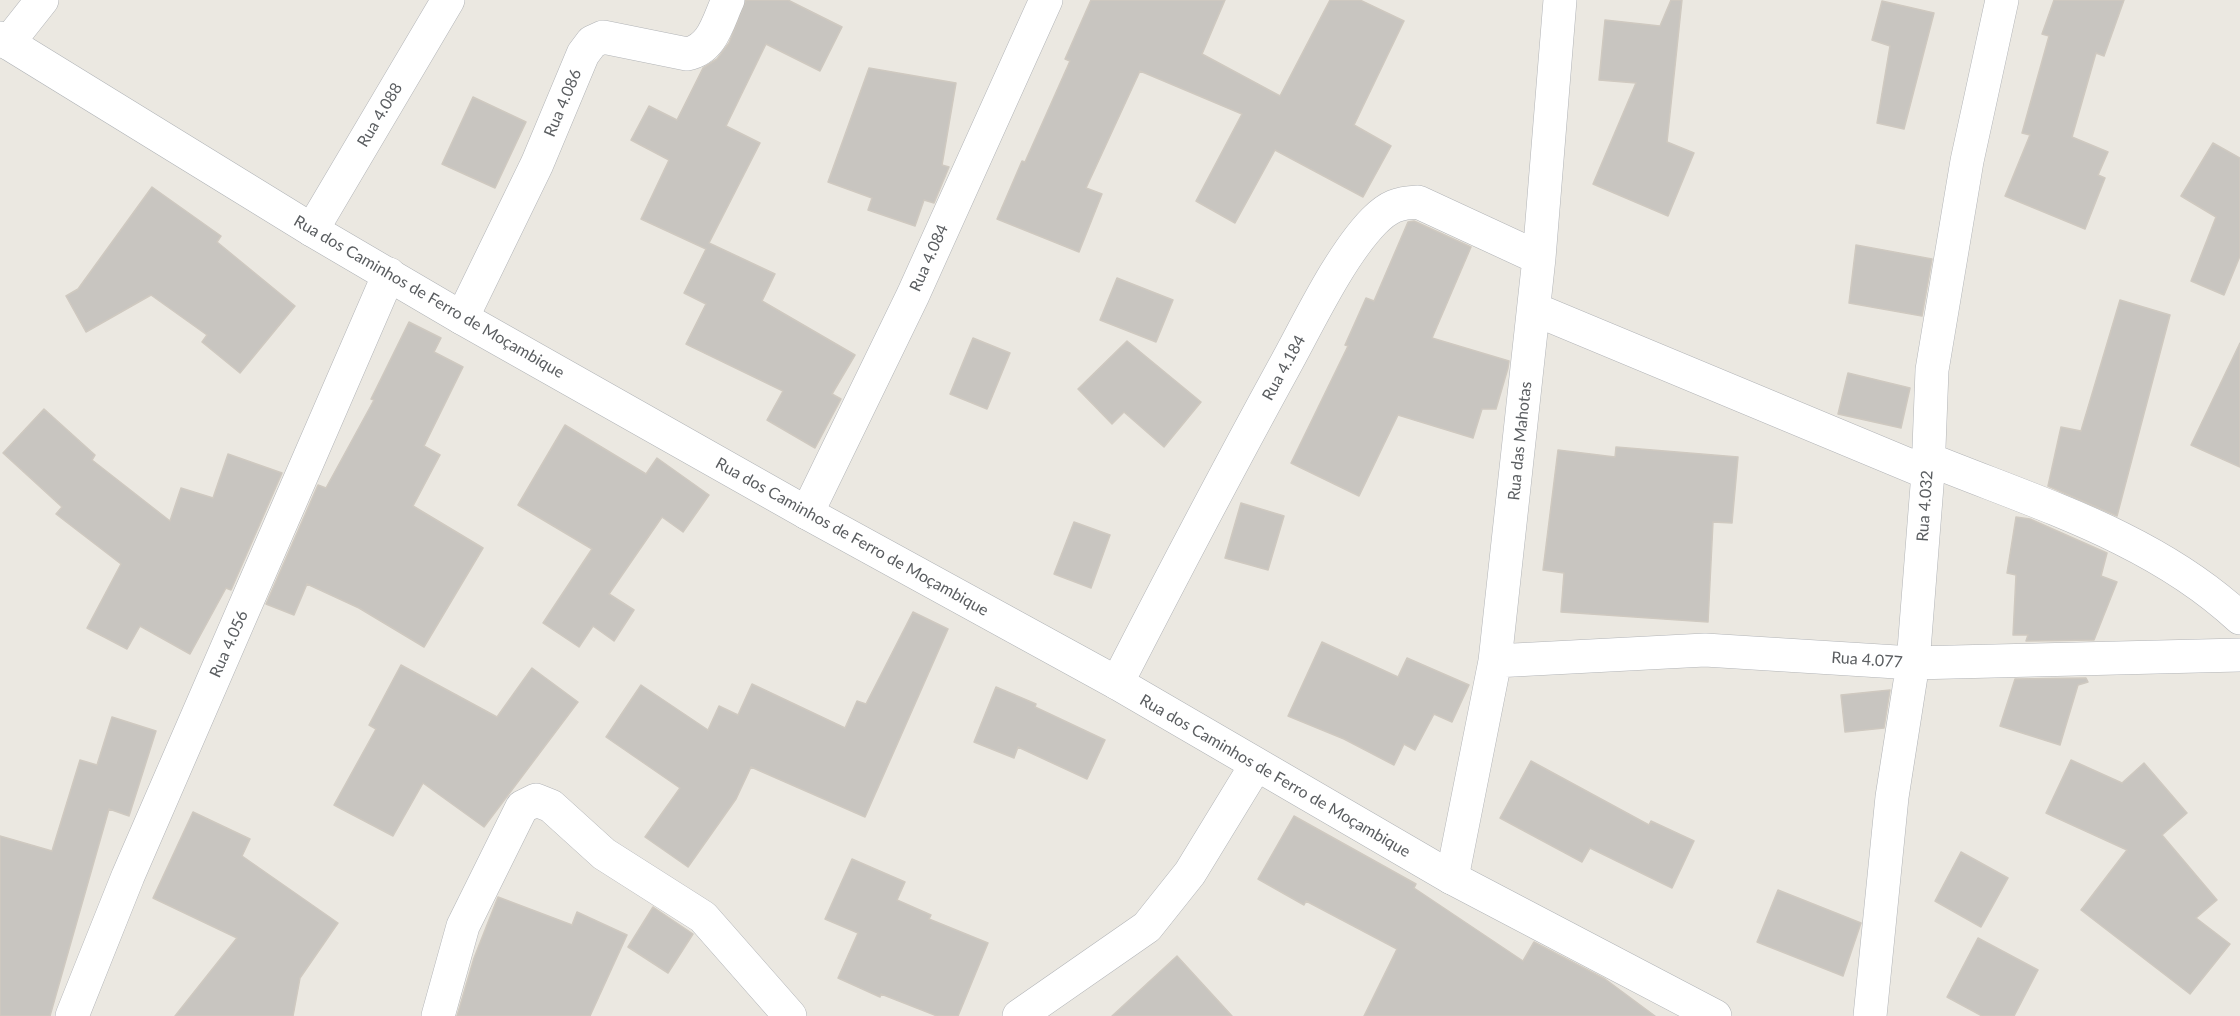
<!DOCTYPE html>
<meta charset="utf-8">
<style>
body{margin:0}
canvas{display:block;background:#ebe8e1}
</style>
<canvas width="2240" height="1016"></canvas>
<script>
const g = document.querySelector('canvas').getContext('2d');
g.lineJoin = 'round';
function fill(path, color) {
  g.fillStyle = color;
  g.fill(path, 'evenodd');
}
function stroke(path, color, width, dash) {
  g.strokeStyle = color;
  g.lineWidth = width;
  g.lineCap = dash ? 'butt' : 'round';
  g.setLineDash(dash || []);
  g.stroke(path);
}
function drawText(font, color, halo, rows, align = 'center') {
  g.font = font + ' Lato,sans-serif';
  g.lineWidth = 5;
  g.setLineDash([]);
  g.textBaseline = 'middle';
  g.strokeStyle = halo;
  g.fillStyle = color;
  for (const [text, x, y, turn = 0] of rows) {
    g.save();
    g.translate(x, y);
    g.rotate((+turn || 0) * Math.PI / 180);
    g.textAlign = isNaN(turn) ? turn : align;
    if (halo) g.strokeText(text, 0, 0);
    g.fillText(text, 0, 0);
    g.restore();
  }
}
const building = new Path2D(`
 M 746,0 L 788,0 L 842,27 L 820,71 L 766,44 L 726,126 L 760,143 L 709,243 L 775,274 L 762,301 L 855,355 L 832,394 L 841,399 L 815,448 L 767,420 L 783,391 L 686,344 L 706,304 L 684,293 L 706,249 L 641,219 L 669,160 L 631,140 L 649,106 L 677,120 L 703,68 L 717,59 L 729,43 Z
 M 1091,0 L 1225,0 L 1202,54 L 1280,96 L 1330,0 L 1360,0 L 1404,21 L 1354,125 L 1391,146 L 1363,197 L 1275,150 L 1235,223 L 1196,201 L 1242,114 L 1140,71 L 1086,188 L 1102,194 L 1079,252 L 997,219 L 1022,161 L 1025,162 L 1070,61 L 1065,59 Z
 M 1671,0 L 1682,0 L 1667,142 L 1694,153 L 1668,216 L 1593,184 L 1636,83 L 1599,80 L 1605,20 L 1660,26 Z
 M 2054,0 L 2124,0 L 2104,56 L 2096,53 L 2072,137 L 2108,152 L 2098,175 L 2105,178 L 2085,229 L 2005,196 L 2030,135 L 2022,133 L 2049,36 L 2042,34 Z
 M 1882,1 L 1934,13 L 1904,129 L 1877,123 L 1890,46 L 1872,40 Z
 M 869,68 L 956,83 L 942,165 L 949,167 L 934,203 L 924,200 L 915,226 L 868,210 L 872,198 L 828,182 Z
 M 473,97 L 526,122 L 495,188 L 442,164 Z
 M 2213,143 L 2240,158 L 2240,256 L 2224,295 L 2191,281 L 2216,217 L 2181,196 Z
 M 152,187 L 221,236 L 217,242 L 295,306 L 240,373 L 202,342 L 207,335 L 151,295 L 86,332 L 66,296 L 78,289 Z
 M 1414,221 L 1471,247 L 1432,338 L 1509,361 L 1508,368 L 1496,409 L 1482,409 L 1473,438 L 1398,415 L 1359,496 L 1291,463 L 1348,346 L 1345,345 L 1366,298 L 1374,301 L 1408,222 Z
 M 1856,245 L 1932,259 L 1922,316 L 1849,303 Z
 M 1117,278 L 1173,300 L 1156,342 L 1100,320 Z
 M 2120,300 L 2170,315 L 2117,516 L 2048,486 L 2061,427 L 2081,431 Z
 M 409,322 L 441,338 L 434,352 L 463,367 L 424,446 L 440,455 L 413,506 L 483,548 L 424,647 L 359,608 L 307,584 L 294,615 L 266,604 L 318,485 L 326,488 L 374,400 L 371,399 Z
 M 973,338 L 1010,353 L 987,409 L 950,394 Z
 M 1127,341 L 1201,402 L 1164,447 L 1124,412 L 1112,424 L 1078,389 Z
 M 2240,343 L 2240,467 L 2191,445 Z
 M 1848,373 L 1910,388 L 1901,428 L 1838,414 Z
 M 44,409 L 95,455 L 92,460 L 170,521 L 181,488 L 213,498 L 228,454 L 282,473 L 231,590 L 226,588 L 190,654 L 140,626 L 127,649 L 87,628 L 121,564 L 56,514 L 62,507 L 3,453 Z
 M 565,425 L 646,474 L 657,458 L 709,495 L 683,532 L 662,517 L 609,594 L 634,610 L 614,641 L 593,626 L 579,647 L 543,623 L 592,549 L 518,505 Z
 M 1616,447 L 1738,457 L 1732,523 L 1713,522 L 1708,622 L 1561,612 L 1564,573 L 1543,570 L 1558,450 L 1615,457 Z
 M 1241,503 L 1284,516 L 1268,570 L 1225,558 Z
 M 2016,517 L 2030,519 L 2107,553 L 2101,576 L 2117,582 L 2094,640 L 2026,641 L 2028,635 L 2013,635 L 2016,575 L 2007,573 Z
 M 1074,522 L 1110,535 L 1091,588 L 1054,574 Z
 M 913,612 L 948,629 L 865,817 L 751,767 L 736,799 L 688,867 L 645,837 L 680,788 L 606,737 L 641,685 L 708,730 L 719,706 L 738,715 L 752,684 L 845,728 L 857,701 L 866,704 Z
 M 1322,642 L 1398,677 L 1407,658 L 1469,685 L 1452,722 L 1434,714 L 1415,750 L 1404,744 L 1394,765 L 1344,739 L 1288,716 Z
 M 401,665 L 497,717 L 532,668 L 578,702 L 484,827 L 423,783 L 393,836 L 334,805 L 376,729 L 369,725 Z
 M 2086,678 L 2088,682 L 2078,685 L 2060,745 L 2000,726 L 2015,679 Z
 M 996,687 L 1036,704 L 1035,707 L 1105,740 L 1087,779 L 1018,747 L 1014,758 L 974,742 Z
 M 1890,690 L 1884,728 L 1845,732 L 1841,695 Z
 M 112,717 L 156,731 L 129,816 L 109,809 L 50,1016 L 0,1016 L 0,836 L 52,851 L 80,760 L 97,765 Z
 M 2071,760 L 2122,783 L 2144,763 L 2187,813 L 2162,835 L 2217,900 L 2196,918 L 2230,944 L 2190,994 L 2081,910 L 2127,850 L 2046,813 Z
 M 1531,761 L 1649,825 L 1651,821 L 1694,841 L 1672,888 L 1590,848 L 1582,862 L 1500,818 Z
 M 193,812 L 250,839 L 242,856 L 338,923 L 300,978 L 293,1016 L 175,1016 L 237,938 L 153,898 Z
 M 1294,816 L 1416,884 L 1414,888 L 1523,961 L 1534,942 L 1605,979 L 1655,1016 L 1364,1016 L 1397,949 L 1306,901 L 1304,905 L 1258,879 Z
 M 1961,852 L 2008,878 L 1981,927 L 1935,901 Z
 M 852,859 L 905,882 L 897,900 L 931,915 L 929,919 L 988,943 L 958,1016 L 937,1016 L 881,994 L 880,997 L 838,978 L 858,933 L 825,919 Z
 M 1778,890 L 1861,923 L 1843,976 L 1757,942 Z
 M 498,897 L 572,925 L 577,912 L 627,935 L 590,1016 L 457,1016 L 474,958 Z
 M 653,907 L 693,934 L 668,973 L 628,947 Z
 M 1978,938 L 2038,970 L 2014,1016 L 1982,1016 L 1947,997 Z
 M 1177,956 L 1232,1016 L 1112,1016 Z`);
fill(building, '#c8c5c0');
stroke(building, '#cfc9c0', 1.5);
const street = new Path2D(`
 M 8,43 L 42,0
 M 312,230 L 448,0
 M 1534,309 L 1928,473
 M 462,318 L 537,164 L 583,54 L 592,42 L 603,37 L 687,54 C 713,49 718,21 728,0
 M 1928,459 C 2036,503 2153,537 2240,618
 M 807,513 L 913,295 L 1046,0
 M 1495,661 L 1705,650 L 1913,663 L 2240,655
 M 1117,683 C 1171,578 1226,473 1283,369 C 1308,324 1339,257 1374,221 C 1389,206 1398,203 1418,202 L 1539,258
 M 1452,878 L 1495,661 L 1539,258 L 1560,0
 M 72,1016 L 128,876 L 389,274
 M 438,1016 L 463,926 L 522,807 L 536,800 L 551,806 L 604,854 L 703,917 L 790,1016
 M 1019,1016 L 1147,927 L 1190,873 L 1256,765
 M 1870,1016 L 1892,797 L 1913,663 L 1928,473 L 1932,370 L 1967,161 L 2002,0`);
const secondary = new Path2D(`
 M 0,38 L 312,230 L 462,318 L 807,513 L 1117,683 L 1452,878 L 1715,1016`);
stroke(street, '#b2b4b7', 34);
stroke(secondary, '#b1b4b7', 34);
stroke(street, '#fff', 33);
stroke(secondary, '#fff', 33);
drawText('16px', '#5a5d60', '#fff', [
 ["Rua 4.086",563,103,-67],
 ["Rua 4.088",380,115,-59],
 ["Rua 4.084",929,258,-66],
 ["Rua dos Caminhos de Ferro de Moçambique",429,297,30],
 ["Rua 4.184",1284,368,-61],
 ["Rua das Mahotas",1520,441,-84],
 ["Rua 4.032",1925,506,-86],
 ["Rua dos Caminhos de Ferro de Moçambique",852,537,29],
 ["Rua 4.056",229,644,-66],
 ["Rua 4.077",1867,660,4],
 ["Rua dos Caminhos de Ferro de Moçambique",1275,776,30]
]);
</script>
